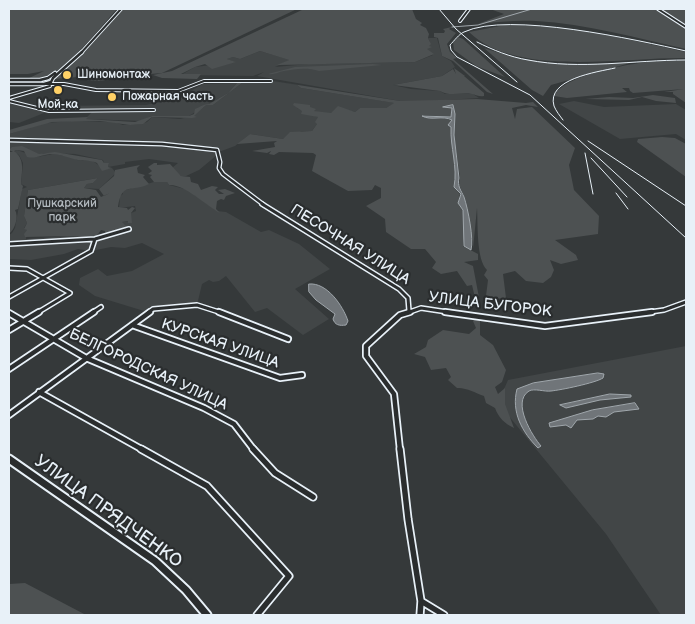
<!DOCTYPE html>
<meta charset="utf-8">
<style>
body{margin:0}
#map{position:relative;width:695px;height:624px;overflow:hidden;background:#35393a;font-family:"Balsamiq Sans",sans-serif}
canvas{display:block}
.frame{position:absolute;inset:0;border:10px solid #e8f1f8;pointer-events:none}
</style>
<div id="map">
<canvas width="695" height="624"></canvas>
<div class="frame"></div>
</div>
<script>
const g = document.querySelector('canvas').getContext('2d');
g.lineJoin = 'round';
function fill(path, color) {
  g.fillStyle = color;
  g.fill(path, 'evenodd');
}
function stroke(path, color, width, dash) {
  g.strokeStyle = color;
  g.lineWidth = width;
  g.lineCap = dash ? 'butt' : 'round';
  g.setLineDash(dash || []);
  g.stroke(path);
}
function drawText(font, color, halo, rows, align = 'center') {
  g.font = font + ' "Balsamiq Sans",sans-serif';
  g.lineWidth = 4.5;
  g.setLineDash([]);
  g.textBaseline = 'middle';
  g.strokeStyle = halo;
  g.fillStyle = color;
  for (const [text, x, y, turn = 0] of rows) {
    g.save();
    g.translate(x, y);
    g.rotate((+turn || 0) * Math.PI / 180);
    g.textAlign = isNaN(turn) ? turn : align;
    if (halo) g.strokeText(text, 0, 0);
    g.fillText(text, 0, 0);
    g.restore();
  }
}
fill(new Path2D(`
 M 428,38 L 437,38 L 442,56 L 451,61 L 455,67 L 442,76 L 393,85 L 411,89 L 440,91 L 445,94 L 473,94 L 479,98 L 413,102 L 400,101 L 257,76 L 264,72 L 253,76 L 181,75 L 195,67 L 235,62 L 226,59 L 233,57 L 240,59 L 260,51 L 290,60 L 275,67 L 308,64 L 415,62 L 433,55 L 426,49 L 430,42 Z
 M 273,81 L 297,85 L 301,88 L 395,103 L 386,108 L 360,108 L 355,112 L 342,109 L 331,113 L 321,113 L 297,108 L 318,117 L 317,124 L 312,131 L 302,131 L 283,139 L 250,134 L 235,146 L 216,153 L 217,155 L 199,170 L 186,176 L 181,176 L 172,168 L 178,163 L 149,159 L 125,162 L 125,164 L 108,167 L 109,163 L 104,163 L 103,160 L 75,154 L 44,153 L 40,155 L 20,147 L 13,147 L 9,151 L 9,134 L 45,123 L 72,121 L 114,122 L 123,125 L 141,124 L 147,122 L 152,117 L 180,119 L 193,116 L 205,106 L 189,116 L 152,116 L 141,121 L 85,119 L 92,112 L 49,111 L 19,123 L 9,122 L 9,101 L 34,107 L 44,103 L 54,106 L 146,105 L 176,99 L 203,84 L 237,83 L 228,93 L 209,104 L 213,105 L 242,83 Z
 M 574,101 L 604,107 L 676,104 L 686,110 L 686,140 L 676,134 L 620,139 L 559,104 Z
 M 17,150 L 37,157 L 53,154 L 73,157 L 77,160 L 93,161 L 101,167 L 102,170 L 112,168 L 116,173 L 99,189 L 84,188 L 87,184 L 93,183 L 98,178 L 28,190 L 24,216 L 27,223 L 24,228 L 27,230 L 26,239 L 68,236 L 87,239 L 106,235 L 122,222 L 129,221 L 129,223 L 131,220 L 131,213 L 136,211 L 135,206 L 119,208 L 120,196 L 123,194 L 122,191 L 154,182 L 167,182 L 169,185 L 189,190 L 217,211 L 226,212 L 261,232 L 269,230 L 299,244 L 330,269 L 295,289 L 329,319 L 303,335 L 267,308 L 255,312 L 226,276 L 219,281 L 213,282 L 209,280 L 202,284 L 197,305 L 144,311 L 95,296 L 79,285 L 80,278 L 98,269 L 107,276 L 132,271 L 164,254 L 142,243 L 125,248 L 111,247 L 91,251 L 78,249 L 64,254 L 31,260 L 9,259 L 9,235 L 12,233 L 15,228 L 22,189 L 27,187 L 21,184 L 23,163 L 19,155 L 14,152 Z
 M 686,346 L 686,615 L 661,615 L 606,534 L 498,403 L 508,380 Z`), '#424647');
fill(new Path2D(`
 M 9,9 L 117,9 C 98,30 74,61 50,76 C 44,80 35,79 27,79 L 44,71 L 28,74 L 9,74 Z
 M 123,9 L 297,9 L 162,73 L 139,75 L 117,73 L 106,80 L 99,81 L 86,80 L 78,77 L 54,79 L 58,75 L 68,76 L 69,74 L 59,74 L 84,52 Z
 M 304,9 L 412,9 L 416,19 L 422,23 L 420,25 L 426,28 L 429,34 L 428,38 L 431,44 L 429,46 L 432,47 L 427,49 L 434,54 L 415,62 L 279,65 L 277,65 L 289,60 L 260,51 L 240,59 L 233,57 L 227,59 L 236,62 L 212,69 L 205,64 L 195,67 L 181,74 L 201,74 L 197,79 L 162,78 L 153,75 L 172,71 Z
 M 490,9 L 686,9 L 686,49 C 637,38 586,24 536,21 C 517,20 497,22 478,24 L 504,14 Z
 M 505,25 C 567,24 627,39 686,52 L 686,58 C 626,57 515,78 469,32 Z
 M 452,27 L 449,29 L 456,33 L 447,44 L 450,52 L 457,58 L 453,59 L 493,94 L 487,92 L 453,61 L 442,56 L 438,38 L 434,37 L 434,33 L 444,33 L 445,31 L 443,29 Z
 M 458,37 L 463,39 L 505,77 L 476,66 L 454,50 L 453,42 Z
 M 484,48 C 532,65 579,66 630,63 L 551,85 L 543,96 L 532,90 Z
 M 664,60 L 686,61 L 686,103 L 673,94 L 673,92 L 664,92 L 684,89 L 633,93 L 630,91 L 629,88 L 622,88 L 627,92 L 567,98 L 554,96 C 565,73 640,62 664,60 Z
 M 373,64 L 382,65 L 319,71 C 307,67 295,69 284,71 C 278,72 275,75 268,74 L 295,67 Z
 M 454,68 L 465,76 L 464,76 L 484,93 L 484,96 C 479,97 477,95 472,94 C 461,92 450,97 440,91 L 393,85 L 442,76 L 453,69 L 456,74 Z
 M 273,81 L 400,101 L 477,99 L 526,103 L 533,102 L 538,107 L 526,105 L 512,108 L 515,119 L 517,109 L 532,107 L 575,148 L 569,165 L 574,190 L 599,216 L 598,234 L 555,240 L 576,255 L 578,260 L 561,264 L 550,260 L 554,270 L 551,277 L 543,283 L 526,281 L 515,271 L 503,274 L 506,298 L 493,299 L 495,310 L 490,310 L 486,296 L 488,280 L 484,275 L 487,270 C 476,260 478,223 477,208 L 473,249 L 473,242 L 464,196 L 459,185 L 460,178 L 454,135 L 455,114 L 453,105 L 447,107 L 452,108 L 451,117 L 423,115 C 429,121 443,115 452,120 L 448,125 L 451,126 C 450,134 452,139 453,146 C 455,157 456,176 454,187 L 460,194 L 458,203 C 468,212 465,234 463,246 L 478,254 L 478,260 L 464,262 L 473,266 L 481,308 L 476,302 L 472,285 L 467,286 L 457,271 L 441,274 L 432,268 L 436,262 L 425,249 L 411,249 L 386,232 L 385,219 L 366,206 L 381,198 L 381,188 L 375,185 L 372,190 L 348,191 L 312,171 L 316,155 L 313,153 L 279,152 L 274,155 L 269,154 L 271,151 L 267,153 L 252,151 L 275,147 L 274,143 L 277,141 L 237,144 L 250,134 L 283,139 L 290,132 L 312,131 L 317,124 L 315,122 L 318,117 L 301,114 L 302,111 L 293,105 L 294,103 L 310,105 L 310,107 L 316,109 L 314,111 L 331,113 L 338,106 L 355,112 L 360,108 L 386,108 L 394,103 L 301,88 L 297,85 Z
 M 237,83 L 242,83 L 213,105 L 206,105 L 194,116 L 197,117 L 192,118 L 152,117 L 143,124 L 130,125 L 100,121 L 52,122 L 9,134 L 9,130 L 47,119 L 88,117 L 86,119 L 135,122 L 152,116 L 189,116 L 194,114 L 195,109 C 200,107 204,104 209,104 L 228,93 Z
 M 653,95 L 675,98 L 676,103 L 656,101 L 642,97 L 629,100 L 585,99 L 609,97 L 633,98 Z
 M 662,137 L 675,138 L 686,144 L 686,177 L 637,142 L 638,139 Z
 M 22,146 L 39,154 L 55,152 L 102,160 L 104,163 L 109,163 L 108,167 L 112,168 L 102,171 L 97,163 C 91,160 83,161 78,160 C 69,158 60,154 50,154 C 41,155 36,159 27,157 L 24,151 L 17,150 L 14,151 C 25,159 22,170 21,184 L 23,186 L 18,209 L 15,210 C 19,217 15,229 9,234 L 9,152 L 13,152 L 9,150 L 12,147 Z
 M 154,163 L 157,163 L 157,165 L 170,164 L 181,176 L 190,177 L 191,182 L 198,184 L 201,190 L 212,186 L 218,187 L 215,190 L 219,194 L 224,194 L 218,190 L 225,189 L 235,193 L 226,196 L 224,200 L 221,199 L 217,201 L 216,209 L 220,213 C 205,205 185,184 169,185 L 167,182 L 154,182 L 150,177 L 152,175 L 148,174 L 152,171 L 148,167 Z
 M 140,165 L 137,168 L 138,173 L 145,175 L 143,177 L 149,184 C 131,193 122,181 118,207 L 127,208 L 128,210 L 132,207 L 135,208 L 131,213 L 132,223 L 128,223 L 128,221 L 122,222 L 127,227 L 125,229 L 106,235 L 105,231 L 101,230 L 95,238 L 68,236 L 25,237 L 24,234 L 27,230 L 24,229 L 27,223 L 24,216 L 28,190 L 98,178 L 93,183 L 87,184 L 84,188 L 96,190 L 101,197 L 110,193 L 104,196 L 99,189 L 114,176 L 115,170 Z
 M 477,317 L 480,318 L 480,335 L 493,345 L 506,370 L 502,382 L 495,387 L 498,394 L 505,388 L 505,404 L 514,428 C 505,424 498,417 495,408 L 486,403 L 484,396 C 476,393 465,387 457,388 L 448,380 L 451,377 L 446,368 L 431,370 L 425,357 L 414,354 L 426,347 L 428,340 L 443,330 L 469,334 L 476,328 L 473,321 Z
 M 25,583 L 86,615 L 9,615 L 9,584 Z`), '#4d5152');
const water = new Path2D(`
 M 453,105 L 455,114 L 454,135 L 459,178 C 457,186 461,190 464,197 C 468,209 474,239 471,250 L 464,246 L 463,210 L 458,203 L 461,194 L 454,187 C 458,167 450,147 451,127 L 448,125 L 452,120 C 443,115 431,121 422,116 L 451,117 L 452,108 L 443,107 Z
 M 309,284 C 327,282 343,306 348,321 L 346,325 C 339,326 335,325 333,319 L 335,314 L 316,300 L 309,292 Z
 M 598,373 L 604,374 L 603,378 C 595,383 561,390 551,391 C 545,392 534,388 529,391 C 511,402 533,437 541,446 L 538,448 C 522,432 511,412 517,389 L 533,383 Z
 M 610,394 L 631,395 L 631,397 L 600,400 L 566,408 L 560,405 Z
 M 635,403 L 639,409 L 614,412 L 606,417 L 598,416 L 593,419 L 577,420 L 571,428 L 566,425 L 550,427 L 549,423 L 592,410 Z`);
fill(water, '#707579');
stroke(water, '#a0a7ac', 1);
stroke(new Path2D(`
 M 452,27 L 478,25 L 532,9`), '#a0a7ac', 1);
const minorFar4 = new Path2D(`
 M 658,9 L 686,27
 M 460,21 L 469,9
 M 44,84 L 64,84 L 96,90 L 178,91 L 204,81 L 271,81
 M 9,98 L 50,86
 M 9,101 L 49,111 L 154,110`);
const minorFar3 = new Path2D(`
 M 9,140 L 162,144 L 217,150 L 220,162 L 219,168 L 223,174 L 264,205`);
const minorFar2 = new Path2D(`
 M 262,204 L 399,289 L 408,298 L 409,311
 M 9,244 L 95,239 L 129,229
 M 9,268 L 27,269 L 70,293 L 37,313
 M 9,297 L 91,251 L 95,239
 M 92,313 L 101,307
 M 148,313 L 153,309 L 197,305 L 222,313
 M 407,313 L 421,308 L 454,313
 M 643,313 L 664,310 L 686,302`);
const minorFar1 = new Path2D(`
 M 219,312 L 288,339
 M 445,312 L 545,326 L 652,312
 M 9,313 L 86,358 L 204,408 L 234,424 L 254,450
 M 132,325 L 280,378 L 302,375
 M 9,330 L 39,312
 M 9,369 L 94,312
 M 39,392 L 143,450
 M 9,415 L 150,312
 M 400,450 L 394,394 L 366,356 L 366,346 L 400,315 L 410,312`);
const minor = new Path2D(`
 M 141,449 L 207,486 L 289,576 L 257,615
 M 253,449 L 275,473 L 313,497
 M 400,449 L 408,519 L 421,601 L 444,615
 M 420,615 L 421,601`);
const secondaryFar2 = new Path2D(`
 M 81,53 L 121,9`);
const secondaryFar1 = new Path2D(`
 M 9,80 L 41,80
 M 40,80 L 48,78 L 55,73
 M 9,84 L 44,84 L 51,82 L 53,78 L 82,52`);
const secondary = new Path2D(`
 M 9,459 L 155,561 L 186,590 L 207,615`);
stroke(minorFar4, '#e8f1f8', 4);
stroke(minorFar3, '#e8f1f8', 5);
stroke(minorFar2, '#e8f1f8', 6);
stroke(minorFar1, '#e8f1f8', 8);
stroke(minor, '#e8f1f8', 9);
stroke(secondaryFar2, '#e8f1f8', 4);
stroke(secondaryFar1, '#e8f1f8', 4.5);
stroke(secondary, '#e8f1f8', 11);
stroke(minorFar4, '#2a2d2e', 2);
stroke(minorFar3, '#2a2d2e', 2.5);
stroke(minorFar2, '#2a2d2e', 3);
stroke(minorFar1, '#2a2d2e', 4.5);
stroke(minor, '#2a2d2e', 5.5);
stroke(secondaryFar2, '#2a2d2e', 2);
stroke(secondaryFar1, '#2a2d2e', 2.5);
stroke(secondary, '#2a2d2e', 7);
stroke(new Path2D(`
 M 439,9 L 456,29 L 517,82
 M 477,42 C 493,50 510,57 528,60 C 580,70 634,60 686,60
 M 686,51 C 637,40 508,11 464,32 C 459,34 454,41 450,45 L 451,50 L 457,57 L 530,95 L 686,238
 M 563,120 C 560,116 556,111 554,106 C 546,79 597,72 615,68
 M 588,141 L 686,206
 M 585,153 L 593,194
 M 591,158 L 627,197
 M 616,193 L 628,209`), '#e8f1f8', 1);
for (const [x, y, r, color] of [
 [67,75,5,"#ffd166"],
 [58,90,5,"#ffd166"],
 [112,97,5,"#ffd166"]
]) {
  const dot = new Path2D();
  dot.arc(x, y, r, 0, 2 * Math.PI);
  g.fillStyle = color;
  g.fill(dot);
  stroke(dot, '#2a2d2e', 2);
}
drawText('12px', '#e8f1f8', '#2a2d2e', [
 ["Шиномонтаж",77,75],
 ["Пожарная часть",122,97],
 ["Мой-ка",58,105,"center"]
], 'left');
drawText('12px', '#b2b9be', '#2a2d2e', [
 ["Пушкарский",62,204],
 ["парк",62,218]
]);
drawText('15px', '#e8f1f8', '#2a2d2e', [
 ["ПЕСОЧНАЯ УЛИЦА",350,245,32],
 ["УЛИЦА БУГОРОК",490,305,7],
 ["КУРСКАЯ УЛИЦА",220,344,19],
 ["БЕЛГОРОДСКАЯ УЛИЦА",148,370,25]
]);
drawText('18px', '#e8f1f8', '#2a2d2e', [
 ["УЛИЦА ПРЯДЧЕНКО",108,512,36]
]);
</script>
